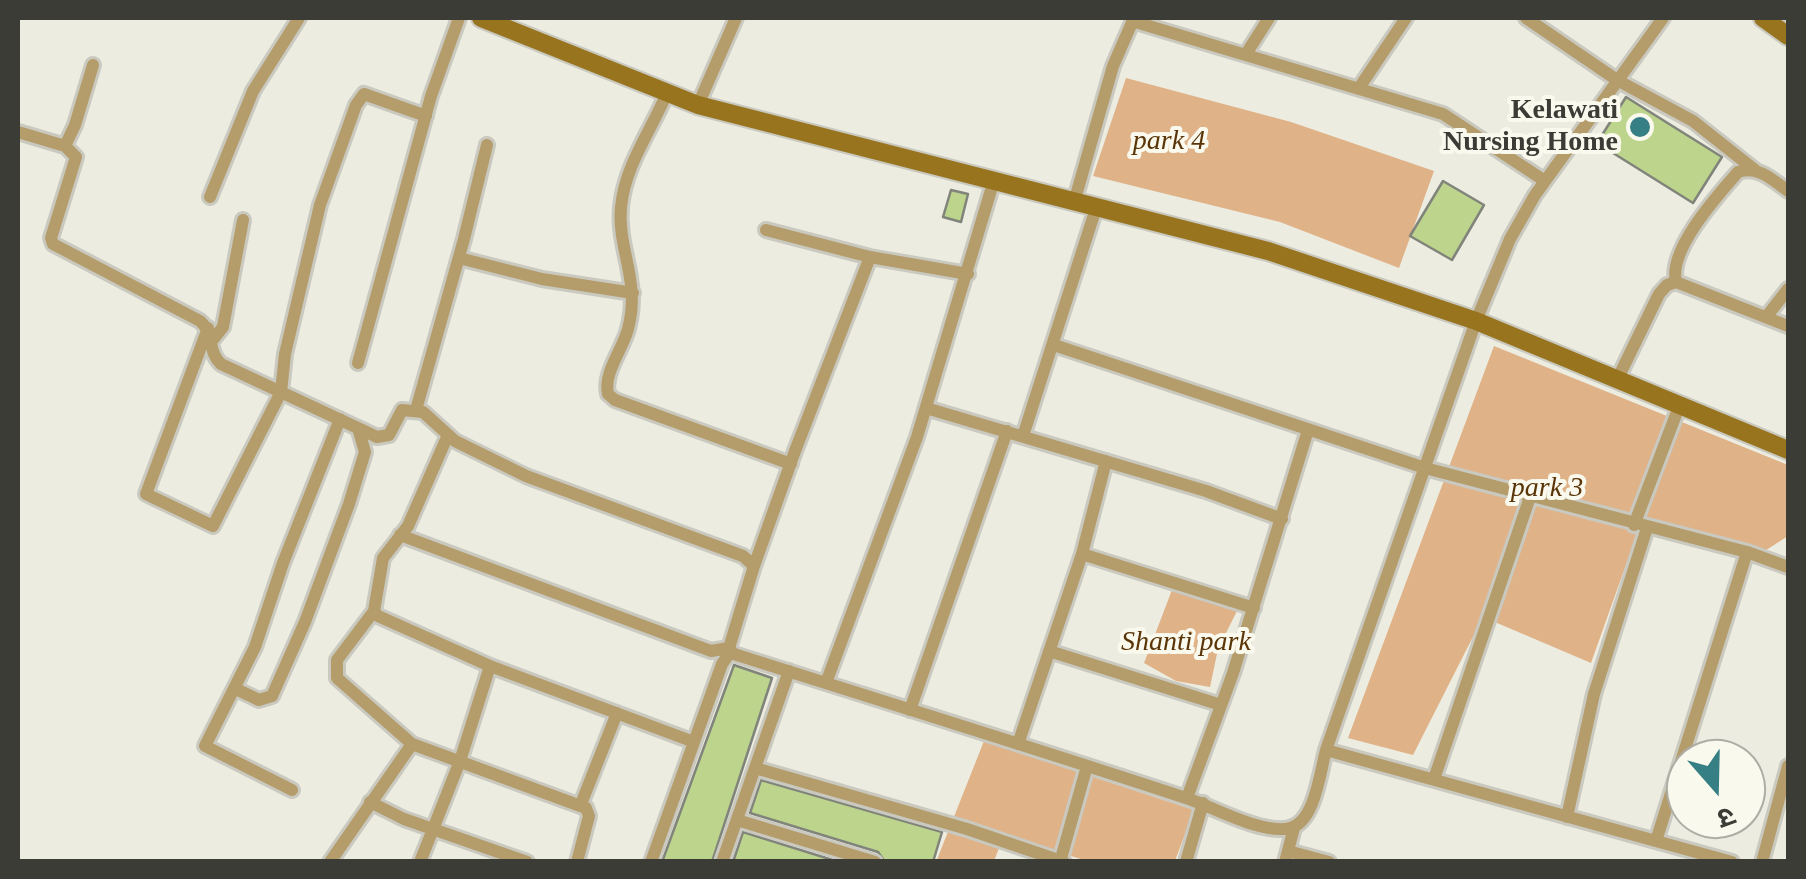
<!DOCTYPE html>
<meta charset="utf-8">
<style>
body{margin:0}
#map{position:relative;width:1806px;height:879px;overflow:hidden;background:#edece1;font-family:Georgia,"Noto Sans Devanagari",serif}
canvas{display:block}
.frame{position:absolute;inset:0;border:20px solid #3c3c37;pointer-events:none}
.north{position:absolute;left:1666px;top:739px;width:100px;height:100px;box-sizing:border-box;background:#faf9ee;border:2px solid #aeada5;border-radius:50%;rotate:160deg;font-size:28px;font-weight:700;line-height:40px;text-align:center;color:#3c3c37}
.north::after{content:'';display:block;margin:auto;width:35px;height:45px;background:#367f84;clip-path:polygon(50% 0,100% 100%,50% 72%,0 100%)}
</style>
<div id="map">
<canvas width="1806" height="879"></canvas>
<div class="frame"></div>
<div class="north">उ</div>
</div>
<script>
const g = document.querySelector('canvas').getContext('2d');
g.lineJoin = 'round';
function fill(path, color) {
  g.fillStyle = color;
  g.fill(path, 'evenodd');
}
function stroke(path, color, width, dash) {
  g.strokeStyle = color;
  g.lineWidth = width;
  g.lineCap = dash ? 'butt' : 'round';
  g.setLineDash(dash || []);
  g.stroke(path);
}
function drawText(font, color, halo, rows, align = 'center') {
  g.font = font + ' Georgia,serif';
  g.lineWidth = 8;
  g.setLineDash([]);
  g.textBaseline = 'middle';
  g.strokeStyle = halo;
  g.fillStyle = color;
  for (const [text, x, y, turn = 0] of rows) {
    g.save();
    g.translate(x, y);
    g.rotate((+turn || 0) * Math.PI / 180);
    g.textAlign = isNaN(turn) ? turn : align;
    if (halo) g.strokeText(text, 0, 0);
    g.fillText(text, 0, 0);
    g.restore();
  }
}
fill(new Path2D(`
 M 1126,78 L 1291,122 L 1434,171 L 1399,268 L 1280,222 L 1093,176 Z
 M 1494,346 L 1788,465 L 1788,536 L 1760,554 L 1638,531 L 1591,663 L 1483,617 L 1413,755 L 1348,738 Z
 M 1172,590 L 1237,611 L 1218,649 L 1210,687 L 1176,681 L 1144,663 Z
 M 984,741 L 1194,810 L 1175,861 L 1087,861 L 1004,835 L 994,861 L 936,862 Z`), '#dfb288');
const building = new Path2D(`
 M 1626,97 L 1722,157 L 1693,203 L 1597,143 Z
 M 1443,181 L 1484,205 L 1452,260 L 1410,236 Z
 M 951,190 L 968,194 L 961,222 L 943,217 Z
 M 734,665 L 772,678 L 712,862 L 662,862 Z
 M 761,780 L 942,832 L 933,862 L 885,862 L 878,852 L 750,813 Z
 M 743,832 L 839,862 L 733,862 Z`);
fill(building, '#bcd48c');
stroke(building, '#81847b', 2.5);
const street = new Path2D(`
 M 1526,18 L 1617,80 L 1693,121 L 1755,170
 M 1132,21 L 1443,114 L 1545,181
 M 1246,54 L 1269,18
 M 1359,88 L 1406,18
 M 667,93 C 651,131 625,165 621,207 C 617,249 641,281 628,329 C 623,349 603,373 608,394 L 615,400 L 791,464
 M 698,105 L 736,18
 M 18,132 L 65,146 L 76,157 L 51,238 L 53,244 L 200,321 C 215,334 207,351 221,364 L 377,437 L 389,435 L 402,410 L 423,412 L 455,441 L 526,476 L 743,556 L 754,566
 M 65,146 L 75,125 L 93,65
 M 210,197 L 253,91 L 299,18
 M 1075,199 L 1113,66 L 1134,18
 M 766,230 L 870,257 L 968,274
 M 459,258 L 542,279 L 633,293
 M 1676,282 C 1668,250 1717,196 1738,172 C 1758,165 1773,180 1788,191
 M 1767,316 L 1788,289
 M 208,328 L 146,494 L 213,526 L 281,392 L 285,354 L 320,205 L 356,105 L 364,94 L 426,116
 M 211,342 L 223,327 L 243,220
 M 1054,345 L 1425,468 L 1747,552 L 1788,567
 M 358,363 L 431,96 L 459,18
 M 1618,378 L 1659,294 L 1667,285 L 1676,282 L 1788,326
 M 926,408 L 1206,491 L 1282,519
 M 416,410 L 464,239 L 487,145
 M 448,435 L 408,526 L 383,558 L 374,611 L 378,616 L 490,666 L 694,742
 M 1023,436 L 1097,205
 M 1634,525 L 1680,404
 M 400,535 L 711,651 L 729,648 L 734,654 C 885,702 1038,749 1189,799 C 1215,808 1263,835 1290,828 C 1315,822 1320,772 1326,750 L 1476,321 L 1510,239 L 1535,195 L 1663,18
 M 1082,554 L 1254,608
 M 729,648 L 754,566 L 795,451 L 870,257
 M 1049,651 L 1221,705
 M 826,683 L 917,437 L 994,180
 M 236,689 L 259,700 L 272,696 L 305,622 L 349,504 L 365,452 L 358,428
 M 910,710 L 1007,431
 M 412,744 L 586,808 L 589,816 L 577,862
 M 1018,744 L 1082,554 L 1106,461
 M 1326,750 L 1732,862
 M 755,768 L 967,829 L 1064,862
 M 1434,779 L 1530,497
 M 292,790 L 205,746 L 255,647 L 283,563 L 340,419
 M 1187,798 L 1233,673 L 1308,430
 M 370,802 L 404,819 L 527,862
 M 581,804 L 617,713
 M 1567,817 L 1594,694 L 1647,528
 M 737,820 L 875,862
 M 1656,841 L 1747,552
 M 1288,851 L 1329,862
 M 330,862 L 412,744 L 337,678 L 337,660 L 374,611
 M 420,862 L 460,761 L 490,666
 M 651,862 L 722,664 L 731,651
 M 722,862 L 789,671
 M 1060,862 L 1087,766
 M 1186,862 L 1203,803
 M 1285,862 L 1294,828
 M 1762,862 L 1788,766`);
const secondary = new Path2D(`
 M 481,18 L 698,105 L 1268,251 L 1476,321 L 1788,450
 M 1763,18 L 1788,36`);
stroke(street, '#cac9bf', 18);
stroke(secondary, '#cac9bf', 22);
stroke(street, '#b49c6b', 12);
stroke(secondary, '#98741e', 18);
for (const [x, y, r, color] of [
 [1640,127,12,"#367f84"]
]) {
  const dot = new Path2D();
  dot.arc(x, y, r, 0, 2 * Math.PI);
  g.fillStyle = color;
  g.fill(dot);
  stroke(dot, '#faf9ee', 4);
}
drawText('bold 28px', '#3c3c37', '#faf9ee', [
 ["Kelawati",1618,111],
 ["Nursing Home",1618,143]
], 'right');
drawText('italic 28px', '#5a3508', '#faf9ee', [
 ["park 4",1169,142],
 ["park 3",1547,489],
 ["Shanti park",1186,643]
]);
</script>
